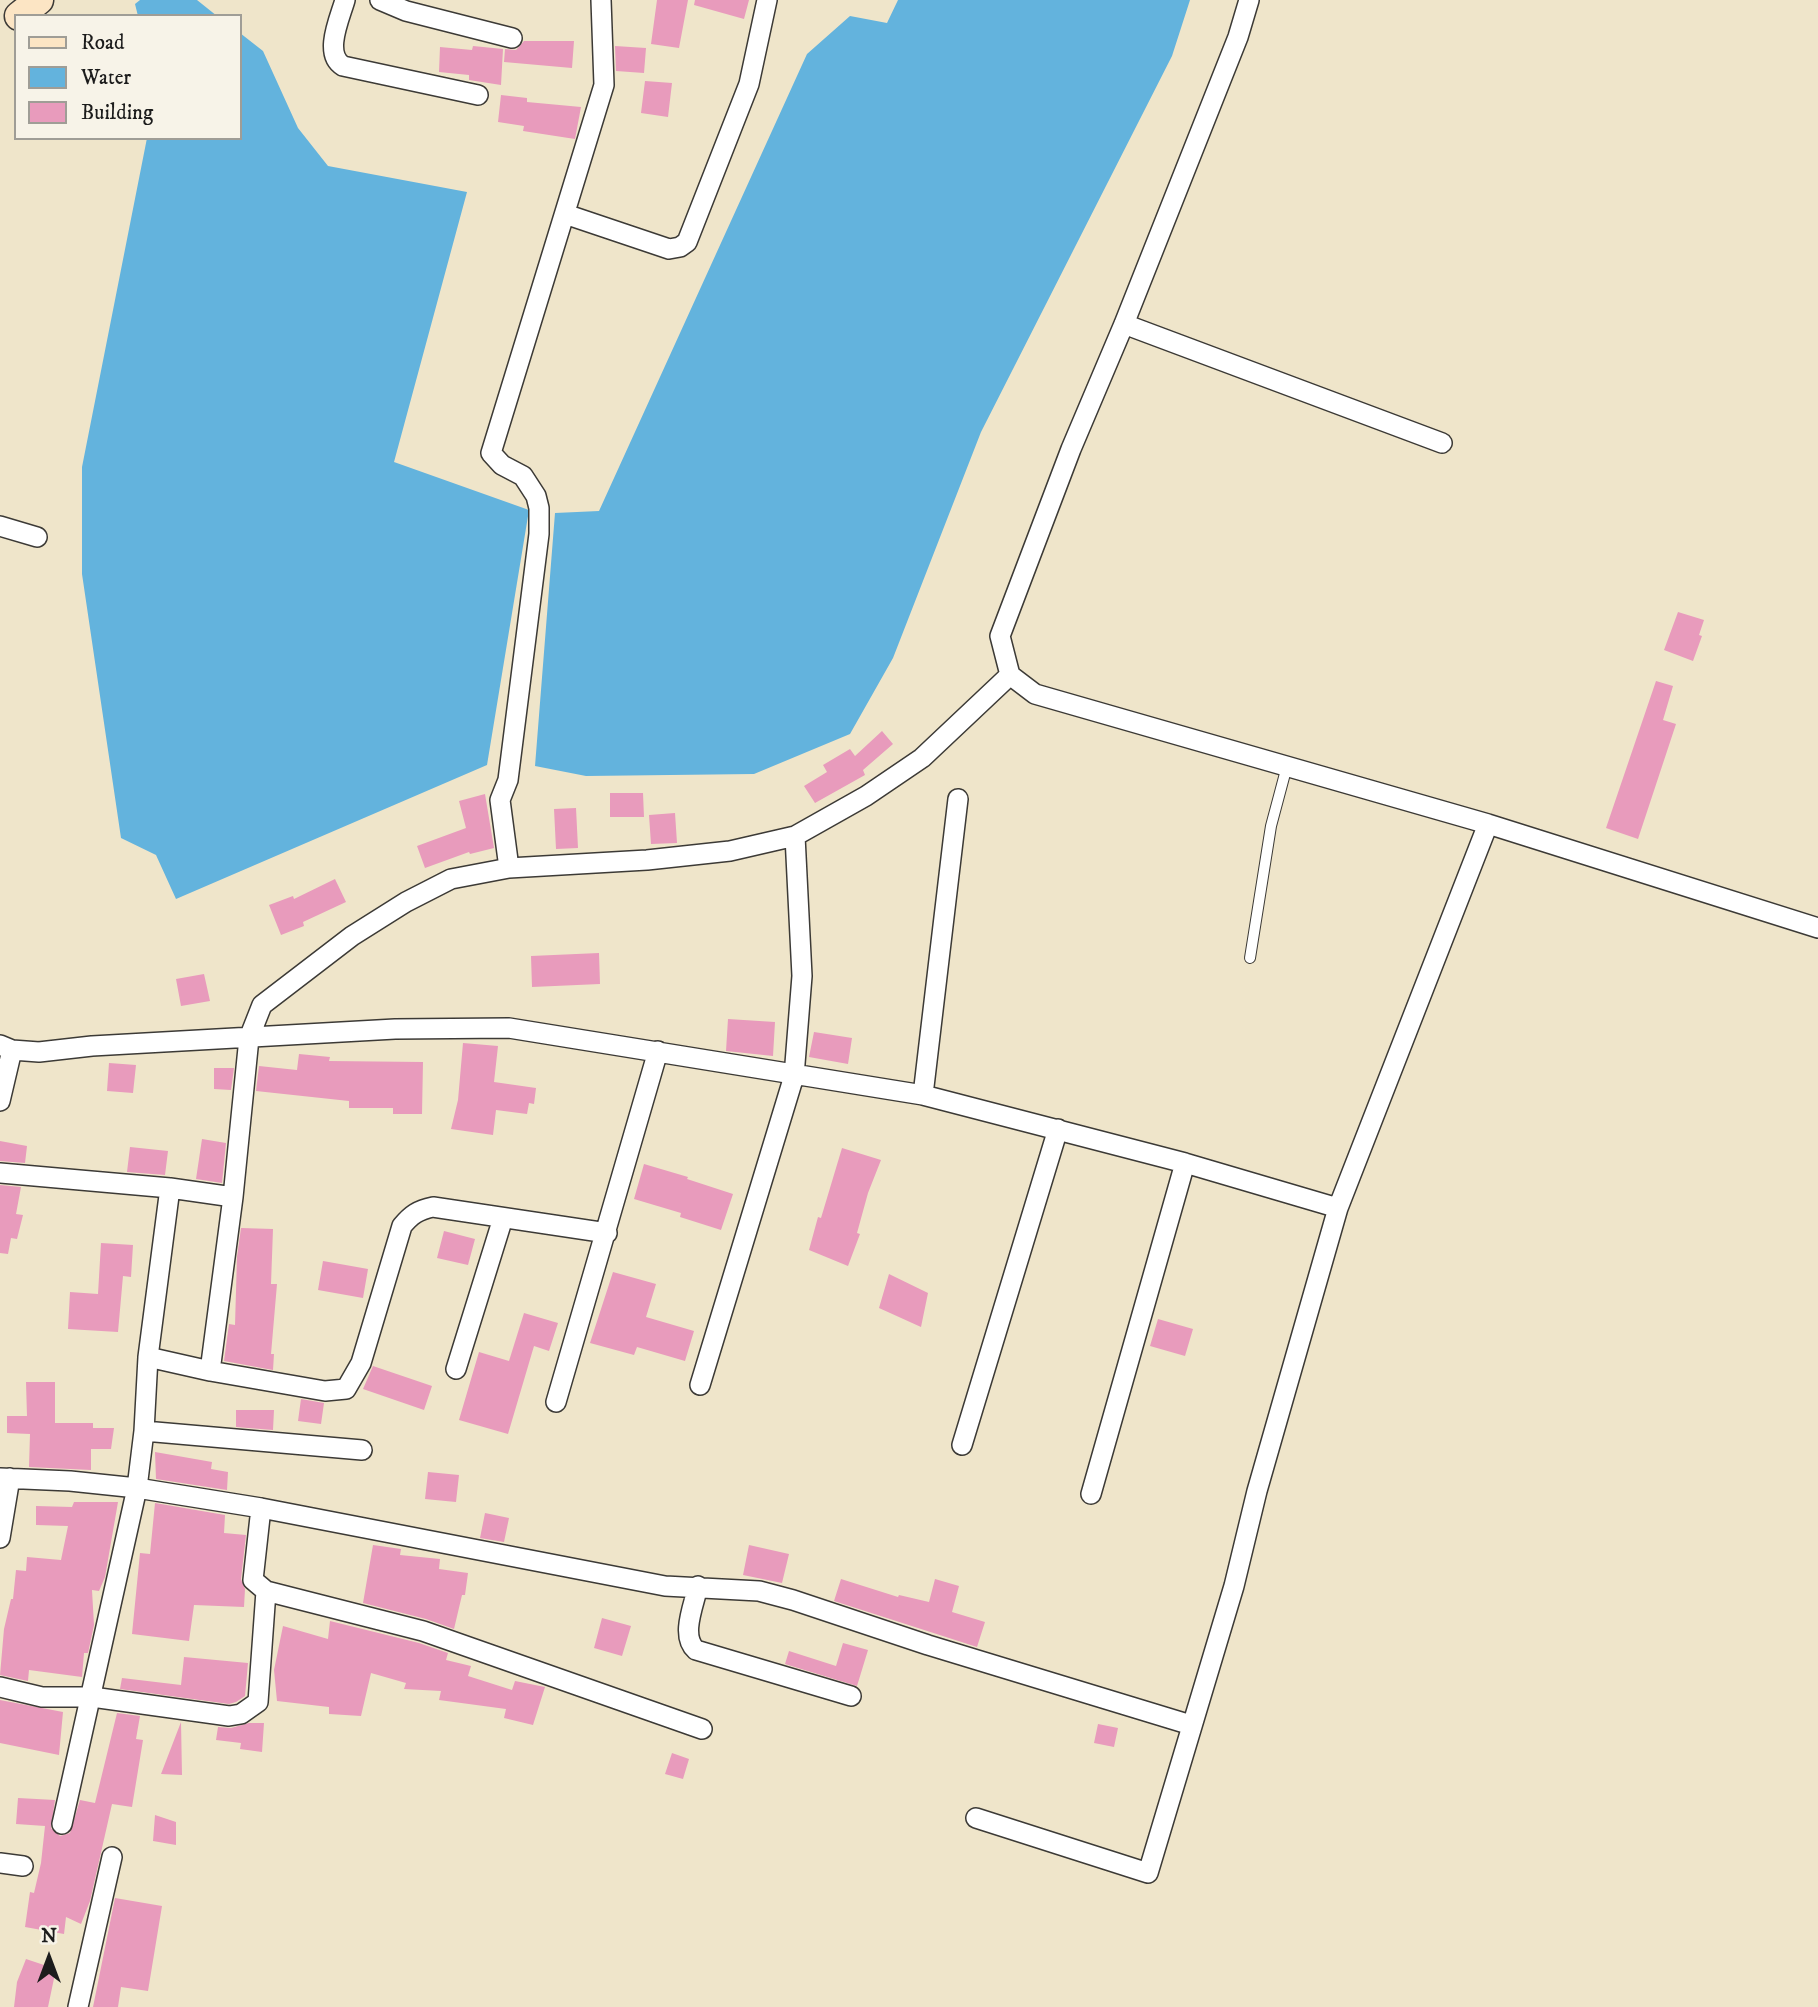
<!DOCTYPE html>
<style>
body{margin:0}
#map{position:relative;width:1818px;height:2007px;overflow:hidden;background:#efe5ca;font-family:"IM FELL DW Pica",serif}
canvas{display:block}
.legend{position:absolute;left:14px;top:14px;width:228px;height:126px;box-sizing:border-box;background:#f7f3e8;border:2px solid #9f9d96;margin:0;padding:9px 12px;list-style:none;font-size:21px;color:#1c1c1c}
.legend li{display:flex;align-items:center;gap:14px;height:35px}
.legend b{width:35px;border:2px solid #9f9d96}
.north{position:absolute;left:14px;top:1923px;width:70px;height:70px;-webkit-text-stroke:5px #f7f3e8;paint-order:stroke;rotate:0deg;font-size:19px;font-weight:700;line-height:28px;text-align:center;color:#1c1c1c}
.north::after{content:'';display:block;margin:auto;width:24px;height:32px;background:#1c1c1c;clip-path:polygon(50% 0,100% 100%,50% 72%,0 100%)}
</style>
<div id="map">
<canvas width="1818" height="2007"></canvas>
<ul class="legend">
<li><b style="height:9px;background:#fce5c4"></b>Road</li>
<li><b style="height:19px;background:#63b3dd"></b>Water</li>
<li><b style="height:19px;background:#e89bbc"></b>Building</li>
</ul>
<div class="north">N</div>
</div>
<script>
const g = document.querySelector('canvas').getContext('2d');
g.lineJoin = 'round';
function fill(path, color) {
  g.fillStyle = color;
  g.fill(path, 'evenodd');
}
function stroke(path, color, width, dash) {
  g.strokeStyle = color;
  g.lineWidth = width;
  g.lineCap = dash ? 'butt' : 'round';
  g.setLineDash(dash || []);
  g.stroke(path);
}
fill(new Path2D(`
 M 140,0 L 197,0 L 217,16 L 138,16 L 135,4 Z
 M 898,0 L 1190,0 L 1172,56 L 981,432 L 893,658 L 850,734 L 754,774 L 586,776 L 535,766 L 555,513 L 599,511 L 807,54 L 850,16 L 887,23 Z
 M 240,33 L 263,51 L 298,128 L 328,166 L 467,192 L 394,462 L 529,510 L 487,765 L 176,899 L 156,855 L 121,838 L 82,574 L 82,467 L 147,138 L 240,138 Z`), '#63b3dd');
fill(new Path2D(`
 M 657,0 L 688,0 L 679,48 L 651,44 Z
 M 695,0 L 749,0 L 744,19 L 694,5 Z
 M 524,41 L 574,41 L 572,68 L 504,62 L 505,49 L 516,50 Z
 M 473,46 L 503,49 L 501,85 L 469,80 L 469,75 L 439,72 L 440,47 L 472,50 Z
 M 615,46 L 646,48 L 644,73 L 616,71 Z
 M 645,81 L 672,83 L 668,117 L 641,113 Z
 M 501,95 L 527,98 L 527,102 L 581,107 L 575,139 L 523,131 L 524,126 L 498,122 Z
 M 1678,612 L 1704,620 L 1699,635 L 1702,636 L 1693,661 L 1664,650 Z
 M 1656,681 L 1673,686 L 1663,720 L 1676,724 L 1638,839 L 1606,828 Z
 M 882,731 L 893,744 L 863,770 L 865,775 L 815,803 L 804,786 L 827,772 L 823,765 L 850,749 L 855,756 Z
 M 610,793 L 643,793 L 644,817 L 610,817 Z
 M 485,794 L 494,848 L 470,854 L 469,852 L 425,868 L 417,846 L 466,828 L 459,801 Z
 M 576,808 L 578,848 L 556,849 L 554,809 Z
 M 675,813 L 677,843 L 651,844 L 649,815 Z
 M 335,879 L 346,902 L 303,922 L 304,926 L 281,935 L 269,905 L 293,896 L 294,899 Z
 M 599,953 L 600,984 L 532,987 L 531,956 Z
 M 204,974 L 210,1001 L 181,1006 L 176,979 Z
 M 728,1019 L 775,1022 L 773,1056 L 726,1051 Z
 M 814,1032 L 852,1038 L 848,1064 L 809,1057 Z
 M 463,1043 L 498,1046 L 494,1082 L 536,1088 L 534,1104 L 529,1103 L 527,1114 L 496,1110 L 493,1135 L 451,1129 L 458,1100 Z
 M 299,1054 L 330,1057 L 329,1061 L 423,1062 L 422,1114 L 393,1114 L 393,1108 L 349,1108 L 349,1101 L 256,1091 L 259,1066 L 297,1070 Z
 M 109,1063 L 136,1065 L 133,1093 L 107,1091 Z
 M 214,1068 L 234,1068 L 231,1090 L 214,1089 Z
 M 202,1139 L 226,1143 L 222,1183 L 196,1179 Z
 M 0,1141 L 27,1146 L 25,1163 L 0,1161 Z
 M 130,1147 L 168,1151 L 165,1175 L 127,1172 Z
 M 842,1148 L 881,1160 L 868,1193 L 857,1233 L 860,1234 L 848,1266 L 809,1250 L 818,1217 L 821,1218 Z
 M 644,1164 L 688,1177 L 687,1179 L 733,1194 L 721,1230 L 680,1217 L 681,1213 L 634,1199 Z
 M 0,1185 L 21,1187 L 16,1214 L 23,1215 L 17,1239 L 11,1238 L 8,1254 L 0,1253 Z
 M 241,1228 L 273,1229 L 271,1284 L 277,1284 L 271,1354 L 274,1354 L 273,1370 L 224,1361 L 229,1324 L 235,1325 L 237,1257 Z
 M 444,1231 L 475,1239 L 468,1265 L 437,1258 Z
 M 101,1243 L 133,1245 L 131,1277 L 123,1276 L 118,1332 L 68,1329 L 70,1292 L 98,1294 Z
 M 323,1261 L 368,1269 L 363,1298 L 318,1290 Z
 M 613,1272 L 656,1284 L 646,1317 L 694,1331 L 685,1361 L 637,1347 L 634,1355 L 590,1343 Z
 M 889,1274 L 928,1293 L 921,1327 L 879,1308 Z
 M 524,1313 L 558,1323 L 549,1351 L 534,1346 L 508,1434 L 459,1420 L 479,1352 L 509,1361 Z
 M 1158,1319 L 1193,1329 L 1185,1356 L 1150,1346 Z
 M 373,1366 L 432,1386 L 424,1410 L 363,1389 Z
 M 26,1382 L 55,1382 L 55,1423 L 93,1423 L 93,1428 L 114,1428 L 111,1449 L 91,1449 L 91,1470 L 29,1467 L 30,1434 L 7,1433 L 7,1416 L 27,1416 Z
 M 301,1399 L 324,1403 L 321,1424 L 298,1421 Z
 M 236,1410 L 274,1410 L 273,1430 L 236,1427 Z
 M 155,1452 L 212,1462 L 211,1469 L 228,1472 L 227,1490 L 156,1479 Z
 M 428,1472 L 459,1475 L 456,1502 L 425,1499 Z
 M 74,1502 L 118,1502 L 105,1577 L 99,1591 L 92,1590 L 94,1625 L 88,1653 L 84,1653 L 82,1677 L 29,1670 L 28,1681 L 0,1675 L 4,1629 L 11,1599 L 13,1599 L 16,1570 L 26,1571 L 27,1557 L 61,1560 L 68,1526 L 36,1525 L 36,1506 L 72,1507 Z
 M 155,1503 L 225,1515 L 224,1533 L 246,1535 L 241,1579 L 245,1589 L 244,1607 L 194,1605 L 189,1641 L 132,1634 L 140,1553 L 150,1554 Z
 M 485,1513 L 509,1518 L 504,1542 L 480,1538 Z
 M 373,1545 L 401,1549 L 400,1555 L 440,1559 L 439,1569 L 468,1573 L 465,1595 L 462,1595 L 454,1629 L 426,1619 L 363,1603 Z
 M 749,1545 L 789,1554 L 782,1583 L 743,1575 Z
 M 841,1579 L 898,1597 L 899,1595 L 929,1602 L 935,1579 L 959,1586 L 952,1612 L 985,1622 L 977,1647 L 834,1601 Z
 M 602,1618 L 631,1626 L 622,1656 L 594,1648 Z
 M 330,1621 L 419,1643 L 448,1653 L 446,1660 L 471,1666 L 468,1676 L 512,1690 L 515,1681 L 545,1687 L 533,1725 L 504,1718 L 506,1709 L 439,1700 L 441,1691 L 404,1689 L 406,1683 L 371,1673 L 361,1716 L 329,1714 L 329,1707 L 277,1701 L 274,1670 L 283,1626 L 328,1639 Z
 M 843,1643 L 868,1650 L 857,1686 L 785,1664 L 789,1651 L 836,1666 Z
 M 184,1657 L 248,1663 L 245,1696 L 236,1702 L 229,1704 L 120,1689 L 122,1678 L 181,1685 Z
 M 0,1700 L 63,1712 L 59,1755 L 0,1743 Z
 M 117,1713 L 140,1716 L 136,1739 L 143,1740 L 132,1807 L 112,1804 L 90,1901 L 81,1924 L 66,1917 L 64,1934 L 25,1927 L 30,1892 L 34,1893 L 41,1863 L 45,1826 L 16,1824 L 18,1798 L 55,1800 L 51,1828 L 60,1836 L 70,1833 L 80,1800 L 95,1803 Z
 M 181,1722 L 182,1775 L 161,1774 Z
 M 249,1723 L 264,1723 L 262,1752 L 240,1749 L 241,1743 L 216,1740 L 218,1727 L 231,1728 Z
 M 1098,1724 L 1118,1728 L 1114,1747 L 1094,1743 Z
 M 672,1753 L 689,1759 L 683,1779 L 665,1774 Z
 M 155,1815 L 176,1822 L 176,1845 L 153,1841 Z
 M 115,1898 L 162,1906 L 148,1991 L 121,1987 L 118,2007 L 93,2007 Z
 M 26,1959 L 56,1969 L 48,2007 L 14,2007 L 17,1982 Z`), '#e89bbc');
const lane = new Path2D(`
 M 1250,958 L 1271,826 L 1287,766`);
const street = new Path2D(`
 M 345,0 C 340,18 323,54 343,66 L 478,95
 M 380,0 L 406,11 L 512,38
 M 1249,0 L 1238,37 L 1124,324 L 1071,449 L 1000,636 L 1010,675 L 1035,694 L 1488,824 L 1818,928
 M 565,214 L 669,249 L 680,247 L 687,242 L 749,84 L 767,0
 M 1124,324 L 1442,443
 M 0,526 L 37,537
 M 509,868 L 500,800 L 508,780 L 539,534 L 539,508 L 536,496 L 523,476 L 502,465 L 491,453 L 604,85 L 601,0
 M 0,1045 L 12,1050 L 39,1052 L 92,1046 L 395,1029 L 509,1028 L 923,1095 L 1185,1163 L 1338,1208
 M 923,1095 L 958,799
 M 0,1101 L 12,1050
 M 0,1173 L 170,1188 L 233,1197
 M 148,1357 L 210,1371 L 233,1197 L 249,1038 L 262,1005 L 352,936 L 406,902 L 451,879 L 509,868 L 647,860 L 730,851 L 795,836 L 866,796 L 922,758 L 1010,675
 M 456,1369 L 503,1218
 M 210,1371 L 325,1391 L 346,1389 L 361,1363 L 402,1226 C 411,1215 418,1210 433,1207 L 607,1233
 M 700,1385 L 794,1076 L 802,976 L 795,836
 M 556,1402 L 658,1051
 M 144,1431 L 362,1450
 M 962,1445 L 1058,1129
 M 0,1478 L 70,1481 L 137,1488 L 261,1508 L 665,1586 L 759,1591 L 793,1600 L 928,1645 L 1191,1725
 M 1091,1494 L 1185,1163
 M 261,1508 L 253,1580 L 266,1591 L 423,1631 L 702,1729
 M 0,1538 L 10,1478
 M 698,1586 C 694,1605 680,1636 696,1650 L 851,1696
 M 0,1687 L 42,1697 L 92,1697 L 229,1716 L 241,1714 L 258,1702 L 266,1591
 M 976,1818 L 1148,1873 L 1234,1586 L 1257,1491 L 1338,1208 L 1488,824
 M 62,1824 L 137,1488 L 144,1431 L 148,1357 L 170,1188
 M 0,1863 L 23,1866
 M 78,2007 L 112,1857`);
const secondary = new Path2D(`
 M 19,16 L 39,0`);
stroke(lane, '#3c3a36', 12);
stroke(street, '#3c3a36', 22);
stroke(secondary, '#3c3a36', 31);
stroke(lane, '#fff', 10);
stroke(street, '#fff', 19);
stroke(secondary, '#fce5c4', 28);
</script>
